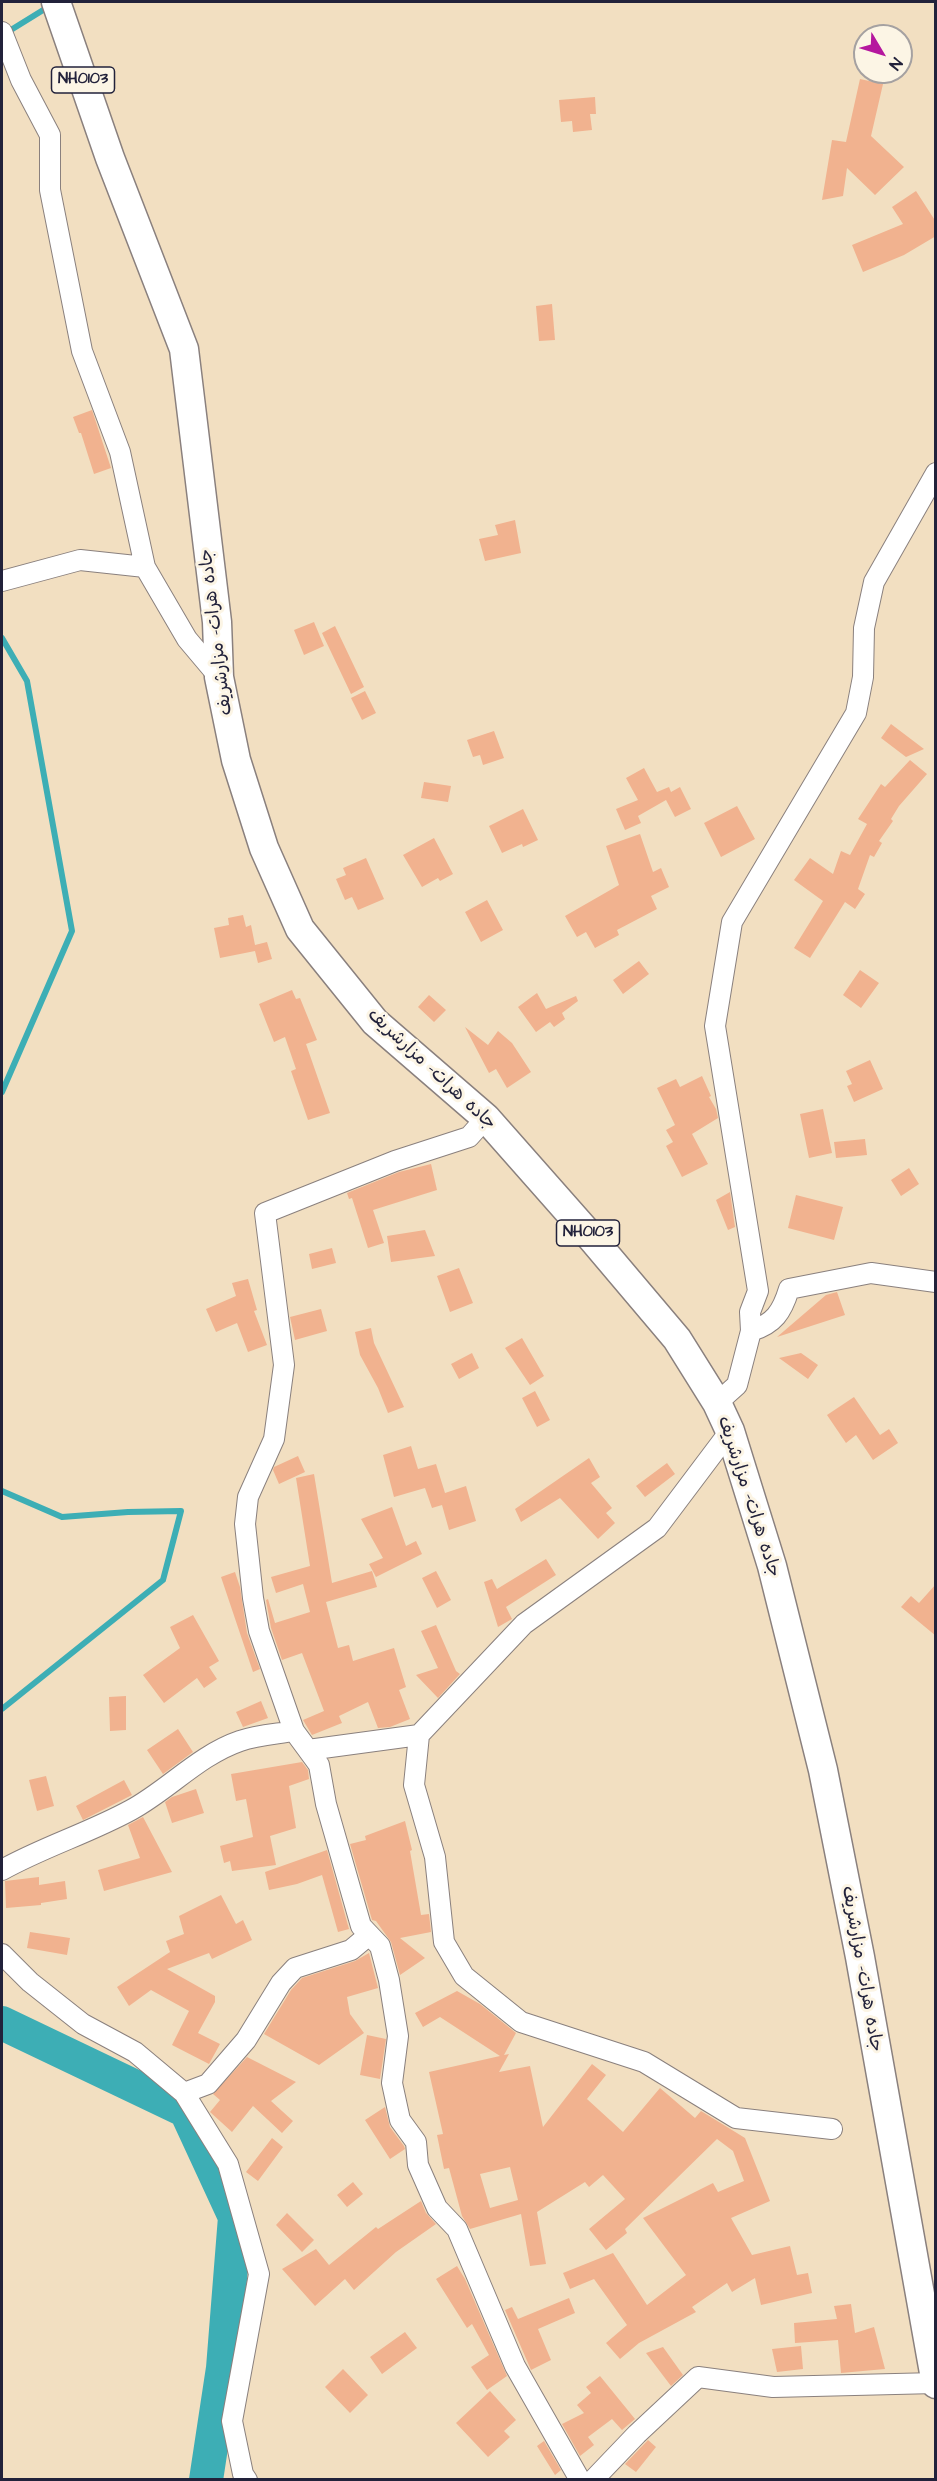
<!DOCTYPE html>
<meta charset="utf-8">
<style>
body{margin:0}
#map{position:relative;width:937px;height:2481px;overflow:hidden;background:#f2dfc1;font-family:"Architects Daughter",sans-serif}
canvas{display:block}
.frame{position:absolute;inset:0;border:3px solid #22223b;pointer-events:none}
.north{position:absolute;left:853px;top:24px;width:60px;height:60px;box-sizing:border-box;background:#fcf5e5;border:2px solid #a5a1a1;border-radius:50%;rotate:128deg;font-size:16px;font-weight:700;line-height:24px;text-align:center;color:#22223b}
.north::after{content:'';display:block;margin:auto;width:21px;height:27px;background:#b5179e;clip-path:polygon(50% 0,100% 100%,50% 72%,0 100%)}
</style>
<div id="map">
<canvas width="937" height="2481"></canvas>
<div class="frame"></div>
<div class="north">N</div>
</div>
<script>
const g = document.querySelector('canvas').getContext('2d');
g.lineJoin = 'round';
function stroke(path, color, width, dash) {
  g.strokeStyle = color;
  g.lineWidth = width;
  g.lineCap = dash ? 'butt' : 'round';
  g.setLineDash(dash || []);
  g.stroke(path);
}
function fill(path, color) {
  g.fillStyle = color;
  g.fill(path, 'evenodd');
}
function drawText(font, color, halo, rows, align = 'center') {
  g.font = font + ' "Architects Daughter","Playpen Sans Arabic",sans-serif';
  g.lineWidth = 6;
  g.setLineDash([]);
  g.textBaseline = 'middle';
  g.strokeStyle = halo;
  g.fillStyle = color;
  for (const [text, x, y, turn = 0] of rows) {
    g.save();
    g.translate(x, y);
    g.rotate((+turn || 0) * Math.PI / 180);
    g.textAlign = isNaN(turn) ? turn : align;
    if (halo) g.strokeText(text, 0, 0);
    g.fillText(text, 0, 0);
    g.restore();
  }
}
stroke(new Path2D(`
 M 6,33 L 48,7
 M 2,638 L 27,681 L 72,931 L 2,1092
 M 2,1491 L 62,1517 L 128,1512 L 181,1511 L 163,1580 L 2,1709`), '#3daeb5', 6);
stroke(new Path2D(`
 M 2,2023 L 186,2111 L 235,2217 L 223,2368 L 206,2480`), '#3daeb5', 34);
fill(new Path2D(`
 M 860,79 L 883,84 L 871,136 L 904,167 L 875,195 L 847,168 L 843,196 L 822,200 L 832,140 L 846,142 Z
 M 595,97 L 596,114 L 590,114 L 592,130 L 573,132 L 572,121 L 561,122 L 559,100 Z
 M 916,191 L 936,222 L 936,236 L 904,255 L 863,272 L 852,245 L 903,224 L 892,207 Z
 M 552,304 L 555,340 L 539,341 L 536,306 Z
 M 92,410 L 111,468 L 94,474 L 81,433 L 79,433 L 73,417 Z
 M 515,520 L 521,553 L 485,561 L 479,539 L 498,535 L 495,525 Z
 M 314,622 L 324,646 L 304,655 L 294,630 Z
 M 335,626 L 364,687 L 351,694 L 322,633 Z
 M 365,691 L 376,713 L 362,720 L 351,698 Z
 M 891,724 L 924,749 L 906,757 L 881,738 Z
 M 494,731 L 504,758 L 483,765 L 480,755 L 473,757 L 467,740 Z
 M 910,760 L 927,774 L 899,806 L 891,819 L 893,821 L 879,841 L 882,843 L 874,857 L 870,855 L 858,889 L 865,894 L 855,909 L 845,902 L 810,958 L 794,948 L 823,901 L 794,880 L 810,858 L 833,874 L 841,851 L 850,855 L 867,824 L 858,819 L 881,784 L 885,787 Z
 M 644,768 L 657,792 L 669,787 L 671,792 L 680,787 L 691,809 L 675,817 L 666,800 L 638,816 L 641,823 L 625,830 L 616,809 L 638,800 L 626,778 Z
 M 424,782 L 451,786 L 448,802 L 421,798 Z
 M 737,806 L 755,839 L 721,857 L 704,823 Z
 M 523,809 L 538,840 L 523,847 L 522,844 L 502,853 L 489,826 Z
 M 640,834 L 653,872 L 661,868 L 669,887 L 651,896 L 657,909 L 617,930 L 619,935 L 595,948 L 586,932 L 577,937 L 565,916 L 619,885 L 606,846 Z
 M 434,838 L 453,874 L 440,881 L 438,878 L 422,887 L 403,855 Z
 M 366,858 L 384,899 L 358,910 L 352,897 L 345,900 L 336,879 L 346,875 L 343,868 Z
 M 487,900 L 503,930 L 481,942 L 465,912 Z
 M 243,915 L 246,927 L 251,925 L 255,945 L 267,942 L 272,959 L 258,963 L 255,951 L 220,958 L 214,928 L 229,925 L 228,918 Z
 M 639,961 L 649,974 L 623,994 L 613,980 Z
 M 860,970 L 879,983 L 861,1008 L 843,995 Z
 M 292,990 L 296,999 L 300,998 L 317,1040 L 306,1044 L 330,1113 L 308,1120 L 291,1071 L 296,1069 L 285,1037 L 274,1042 L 259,1004 Z
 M 537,993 L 546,1009 L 576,996 L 578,1001 L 562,1013 L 565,1019 L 554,1027 L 550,1022 L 536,1032 L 518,1007 Z
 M 429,995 L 446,1010 L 434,1022 L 418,1007 Z
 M 465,1027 L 488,1045 L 498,1031 L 512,1043 L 531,1072 L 507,1088 L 496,1069 L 489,1073 Z
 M 870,1060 L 883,1089 L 854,1102 L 847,1086 L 852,1084 L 846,1071 Z
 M 702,1076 L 711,1096 L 709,1097 L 716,1109 L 718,1118 L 692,1134 L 708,1164 L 682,1177 L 666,1146 L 673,1142 L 666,1130 L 675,1125 L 657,1088 L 676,1079 L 680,1087 Z
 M 823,1109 L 832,1153 L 809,1158 L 800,1114 Z
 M 865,1139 L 867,1155 L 836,1158 L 834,1142 Z
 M 431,1164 L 437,1190 L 373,1210 L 384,1243 L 368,1248 L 352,1198 L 349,1199 L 347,1193 L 399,1172 Z
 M 909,1168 L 919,1184 L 901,1196 L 891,1180 Z
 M 730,1192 L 735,1227 L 728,1230 L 716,1200 Z
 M 796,1195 L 843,1207 L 834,1240 L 788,1228 Z
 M 425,1230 L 435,1256 L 391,1262 L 387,1236 Z
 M 332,1248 L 336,1263 L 312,1269 L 309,1254 Z
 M 459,1268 L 473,1303 L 450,1312 L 437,1276 Z
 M 248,1279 L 257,1310 L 254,1311 L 267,1345 L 248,1352 L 237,1323 L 216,1332 L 206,1309 L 236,1296 L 232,1283 Z
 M 837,1292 L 845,1315 L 777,1337 L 826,1295 Z
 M 321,1309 L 327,1331 L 295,1340 L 290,1317 Z
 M 371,1328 L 374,1343 L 404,1407 L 388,1413 L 378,1388 L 360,1355 L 355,1332 Z
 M 522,1338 L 544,1376 L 530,1385 L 505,1348 Z
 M 472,1353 L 479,1368 L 459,1379 L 451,1364 Z
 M 801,1353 L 818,1365 L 808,1379 L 779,1358 Z
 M 535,1391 L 550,1420 L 537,1427 L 522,1398 Z
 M 854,1397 L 880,1435 L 889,1429 L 898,1443 L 873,1460 L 856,1435 L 846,1443 L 827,1415 Z
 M 411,1446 L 418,1469 L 436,1464 L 445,1493 L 466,1486 L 476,1521 L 449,1530 L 442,1505 L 432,1508 L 425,1488 L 394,1497 L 383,1455 Z
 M 298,1456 L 305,1472 L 279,1484 L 273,1470 L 274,1467 Z
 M 589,1458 L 600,1477 L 591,1483 L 612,1508 L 606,1513 L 615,1523 L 598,1539 L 560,1498 L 521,1522 L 515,1509 Z
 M 667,1463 L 675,1474 L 645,1497 L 636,1486 Z
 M 314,1474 L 332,1583 L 372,1571 L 377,1587 L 326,1602 L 338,1648 L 349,1645 L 353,1661 L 394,1648 L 406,1687 L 399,1690 L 410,1719 L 390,1727 L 378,1728 L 368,1702 L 339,1716 L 342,1723 L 312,1735 L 303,1720 L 324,1711 L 302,1653 L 282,1660 L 271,1628 L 266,1600 L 268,1599 L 275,1623 L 310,1612 L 303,1584 L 276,1593 L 271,1577 L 310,1566 L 296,1478 Z
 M 392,1507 L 406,1546 L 416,1541 L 422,1554 L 376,1577 L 369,1564 L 383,1558 L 361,1519 Z
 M 546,1559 L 556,1575 L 506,1607 L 512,1619 L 498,1627 L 484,1582 L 492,1579 L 497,1589 Z
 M 436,1571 L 451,1600 L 437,1608 L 422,1578 Z
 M 235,1572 L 240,1587 L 247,1633 L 260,1669 L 253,1672 L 221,1577 Z
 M 936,1584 L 936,1636 L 901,1607 L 911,1596 L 919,1603 Z
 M 193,1615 L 219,1661 L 209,1667 L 217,1679 L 204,1688 L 197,1678 L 164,1703 L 143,1675 L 180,1648 L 170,1627 Z
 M 436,1625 L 456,1671 L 460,1674 L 438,1698 L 416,1675 L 438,1668 L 421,1631 Z
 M 126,1696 L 126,1730 L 110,1731 L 109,1697 Z
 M 261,1701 L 268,1718 L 243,1727 L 236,1712 Z
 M 178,1729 L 193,1752 L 163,1774 L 147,1750 Z
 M 302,1762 L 308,1770 L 309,1779 L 289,1786 L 296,1828 L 270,1836 L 276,1865 L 232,1871 L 230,1861 L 224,1863 L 220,1846 L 253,1837 L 246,1799 L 236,1801 L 231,1774 Z
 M 46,1776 L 54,1806 L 37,1811 L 29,1780 Z
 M 124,1780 L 132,1795 L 83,1820 L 76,1806 Z
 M 196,1789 L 204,1813 L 172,1823 L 165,1802 L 172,1797 Z
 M 143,1817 L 172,1872 L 104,1891 L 98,1870 L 140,1858 L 128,1825 Z
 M 405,1821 L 412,1850 L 410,1851 L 421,1915 L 429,1914 L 431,1932 L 400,1938 L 425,1958 L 400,1975 L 391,1942 L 376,1921 L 372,1920 L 350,1844 L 366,1840 L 365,1836 Z
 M 327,1850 L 349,1929 L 338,1932 L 322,1875 L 297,1884 L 269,1890 L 265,1872 Z
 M 39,1877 L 39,1885 L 65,1881 L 67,1899 L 41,1903 L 41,1905 L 6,1908 L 5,1881 Z
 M 221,1895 L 236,1924 L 243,1920 L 252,1940 L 212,1959 L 209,1953 L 167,1969 L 215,1996 L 215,2002 L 198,2033 L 220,2044 L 209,2064 L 172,2045 L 189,2011 L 151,1990 L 129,2006 L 117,1987 L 170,1952 L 166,1941 L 184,1934 L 179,1916 Z
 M 30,1932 L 70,1938 L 67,1955 L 27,1948 Z
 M 369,1953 L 378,1988 L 347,1997 L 350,2014 L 364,2033 L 319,2065 L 264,2034 L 291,1990 L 302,1978 L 355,1961 Z
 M 457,1991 L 480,2004 L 516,2033 L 504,2055 L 509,2054 L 499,2072 L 530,2066 L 543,2127 L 592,2064 L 606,2075 L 587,2099 L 623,2132 L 660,2088 L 695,2118 L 701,2111 L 745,2138 L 770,2201 L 731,2218 L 752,2255 L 790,2246 L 797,2275 L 808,2273 L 812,2293 L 761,2305 L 755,2278 L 732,2292 L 727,2283 L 692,2307 L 696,2312 L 639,2343 L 620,2359 L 606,2343 L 627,2325 L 594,2279 L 570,2289 L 563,2273 L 613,2253 L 647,2305 L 686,2275 L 643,2218 L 713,2183 L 718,2192 L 744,2181 L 733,2151 L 717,2139 L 625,2229 L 627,2233 L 606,2250 L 589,2229 L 625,2199 L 603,2175 L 589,2187 L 585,2182 L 537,2212 L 546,2264 L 530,2266 L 521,2214 L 470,2229 L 462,2216 L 449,2168 L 444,2169 L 437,2135 L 443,2134 L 429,2072 L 500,2056 L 440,2017 L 423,2027 L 415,2013 ZM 510,2167 L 518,2200 L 490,2208 L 480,2174 Z
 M 367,2035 L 386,2039 L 380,2079 L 360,2075 Z
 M 247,2057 L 296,2082 L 271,2101 L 293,2121 L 282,2133 L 253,2106 L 232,2132 L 210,2112 L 220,2100 L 213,2094 Z
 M 385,2107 L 390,2127 L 404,2146 L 405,2149 L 390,2159 L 365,2120 Z
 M 272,2138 L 283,2147 L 258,2181 L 246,2172 Z
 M 353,2182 L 363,2194 L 347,2207 L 337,2195 Z
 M 421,2201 L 426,2213 L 436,2224 L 396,2252 L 354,2290 L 345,2279 L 315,2306 L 282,2269 L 316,2249 L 329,2265 L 376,2227 L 378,2229 Z
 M 287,2213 L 314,2240 L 302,2252 L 276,2225 Z
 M 457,2266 L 465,2279 L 507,2376 L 487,2390 L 471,2367 L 489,2355 L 472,2324 L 467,2328 L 436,2279 Z
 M 569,2298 L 575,2313 L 538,2329 L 551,2360 L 531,2370 L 505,2310 L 512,2307 L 518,2319 Z
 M 851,2304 L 855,2333 L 874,2327 L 885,2369 L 841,2373 L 838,2340 L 795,2343 L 794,2323 L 837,2319 L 834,2306 Z
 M 405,2332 L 417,2348 L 382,2374 L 370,2357 Z
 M 801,2346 L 803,2369 L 777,2372 L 772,2349 Z
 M 663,2347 L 683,2375 L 671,2386 L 646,2353 Z
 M 343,2369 L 368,2395 L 350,2413 L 325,2387 Z
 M 600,2376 L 635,2419 L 622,2430 L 612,2419 L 588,2437 L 594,2445 L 580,2456 L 562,2424 L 584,2413 L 577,2405 L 591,2393 L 586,2387 Z
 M 490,2391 L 516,2420 L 504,2431 L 510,2437 L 488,2457 L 456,2423 Z
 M 648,2440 L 656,2447 L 636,2472 L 625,2464 Z
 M 544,2441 L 561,2470 L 555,2475 L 537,2446 Z`), '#f1b28f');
const minor = new Path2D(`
 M 2,32 L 21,80 L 50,135 L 50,190 L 82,351 L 120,452 L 145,567
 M 936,473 L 874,582 L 864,628 L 863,677 L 856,713 L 732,922 L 715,1026 L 758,1291 L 750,1312 L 751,1331 C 774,1324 782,1312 789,1289 L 871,1273 L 936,1282
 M 2,581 L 80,560 L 145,567 L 187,639 L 219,677
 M 486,1118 L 469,1137 L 395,1161 L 265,1213 L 284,1365 L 274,1439 L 248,1497 L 245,1524 L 253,1598 L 259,1631 L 294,1731 L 308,1750 L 419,1735 L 524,1624 L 657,1528 L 730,1431
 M 717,1403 L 737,1385 L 751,1331
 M 419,1735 L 414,1785 L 435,1857 L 444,1942 L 464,1976 L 521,2022 L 644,2062 L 736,2118 L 832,2129
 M 308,1750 L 319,1765 L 326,1804 L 361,1926 L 380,1946 L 389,1980 L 398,2036 L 392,2083 L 400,2120 L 416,2142 L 418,2165 L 437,2208 L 457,2229 L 515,2366 L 580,2480
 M 2,1870 C 43,1847 89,1833 131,1810 C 168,1790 199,1755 240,1741 C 257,1735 277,1734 294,1731
 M 2,1954 L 30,1982 L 83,2024 L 135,2052 L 184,2093 L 228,2164 L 259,2274 L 232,2421 L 243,2474 L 247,2480
 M 184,2093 L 208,2084 L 246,2040 L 281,1983 L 295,1968 L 351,1950 L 369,1935
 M 593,2480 L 637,2434 L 698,2377 L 773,2387 L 936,2383`);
const highway = new Path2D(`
 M 56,2 L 110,158 L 184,349 L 217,622 L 219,677 L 236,760 L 264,848 L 300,929 L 375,1022 L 486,1118 L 584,1229 L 677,1339 L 717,1403 L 730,1431 L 772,1566 L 823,1770 L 860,1957 L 936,2384`);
stroke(minor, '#8a807e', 22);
stroke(highway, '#8a807e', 31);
stroke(minor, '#fff', 20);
stroke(highway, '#fff', 28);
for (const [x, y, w] of [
 [83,80,63],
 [588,1233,63]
]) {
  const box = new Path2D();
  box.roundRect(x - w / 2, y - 13, w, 26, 4.5);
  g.fillStyle = '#fcf5e5';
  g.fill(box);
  stroke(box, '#22223b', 1.5);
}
drawText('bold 16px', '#22223b', null, [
 ["NH0103",83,80],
 ["NH0103",588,1233]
]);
drawText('18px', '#22223b', '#fcf5e5', [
 ["جاده هرات- مزارشریف",217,632,-97],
 ["جاده هرات- مزارشریف",431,1070,43],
 ["جاده هرات- مزارشریف",748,1497,72],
 ["جاده هرات- مزارشریف",861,1969,80]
]);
</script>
